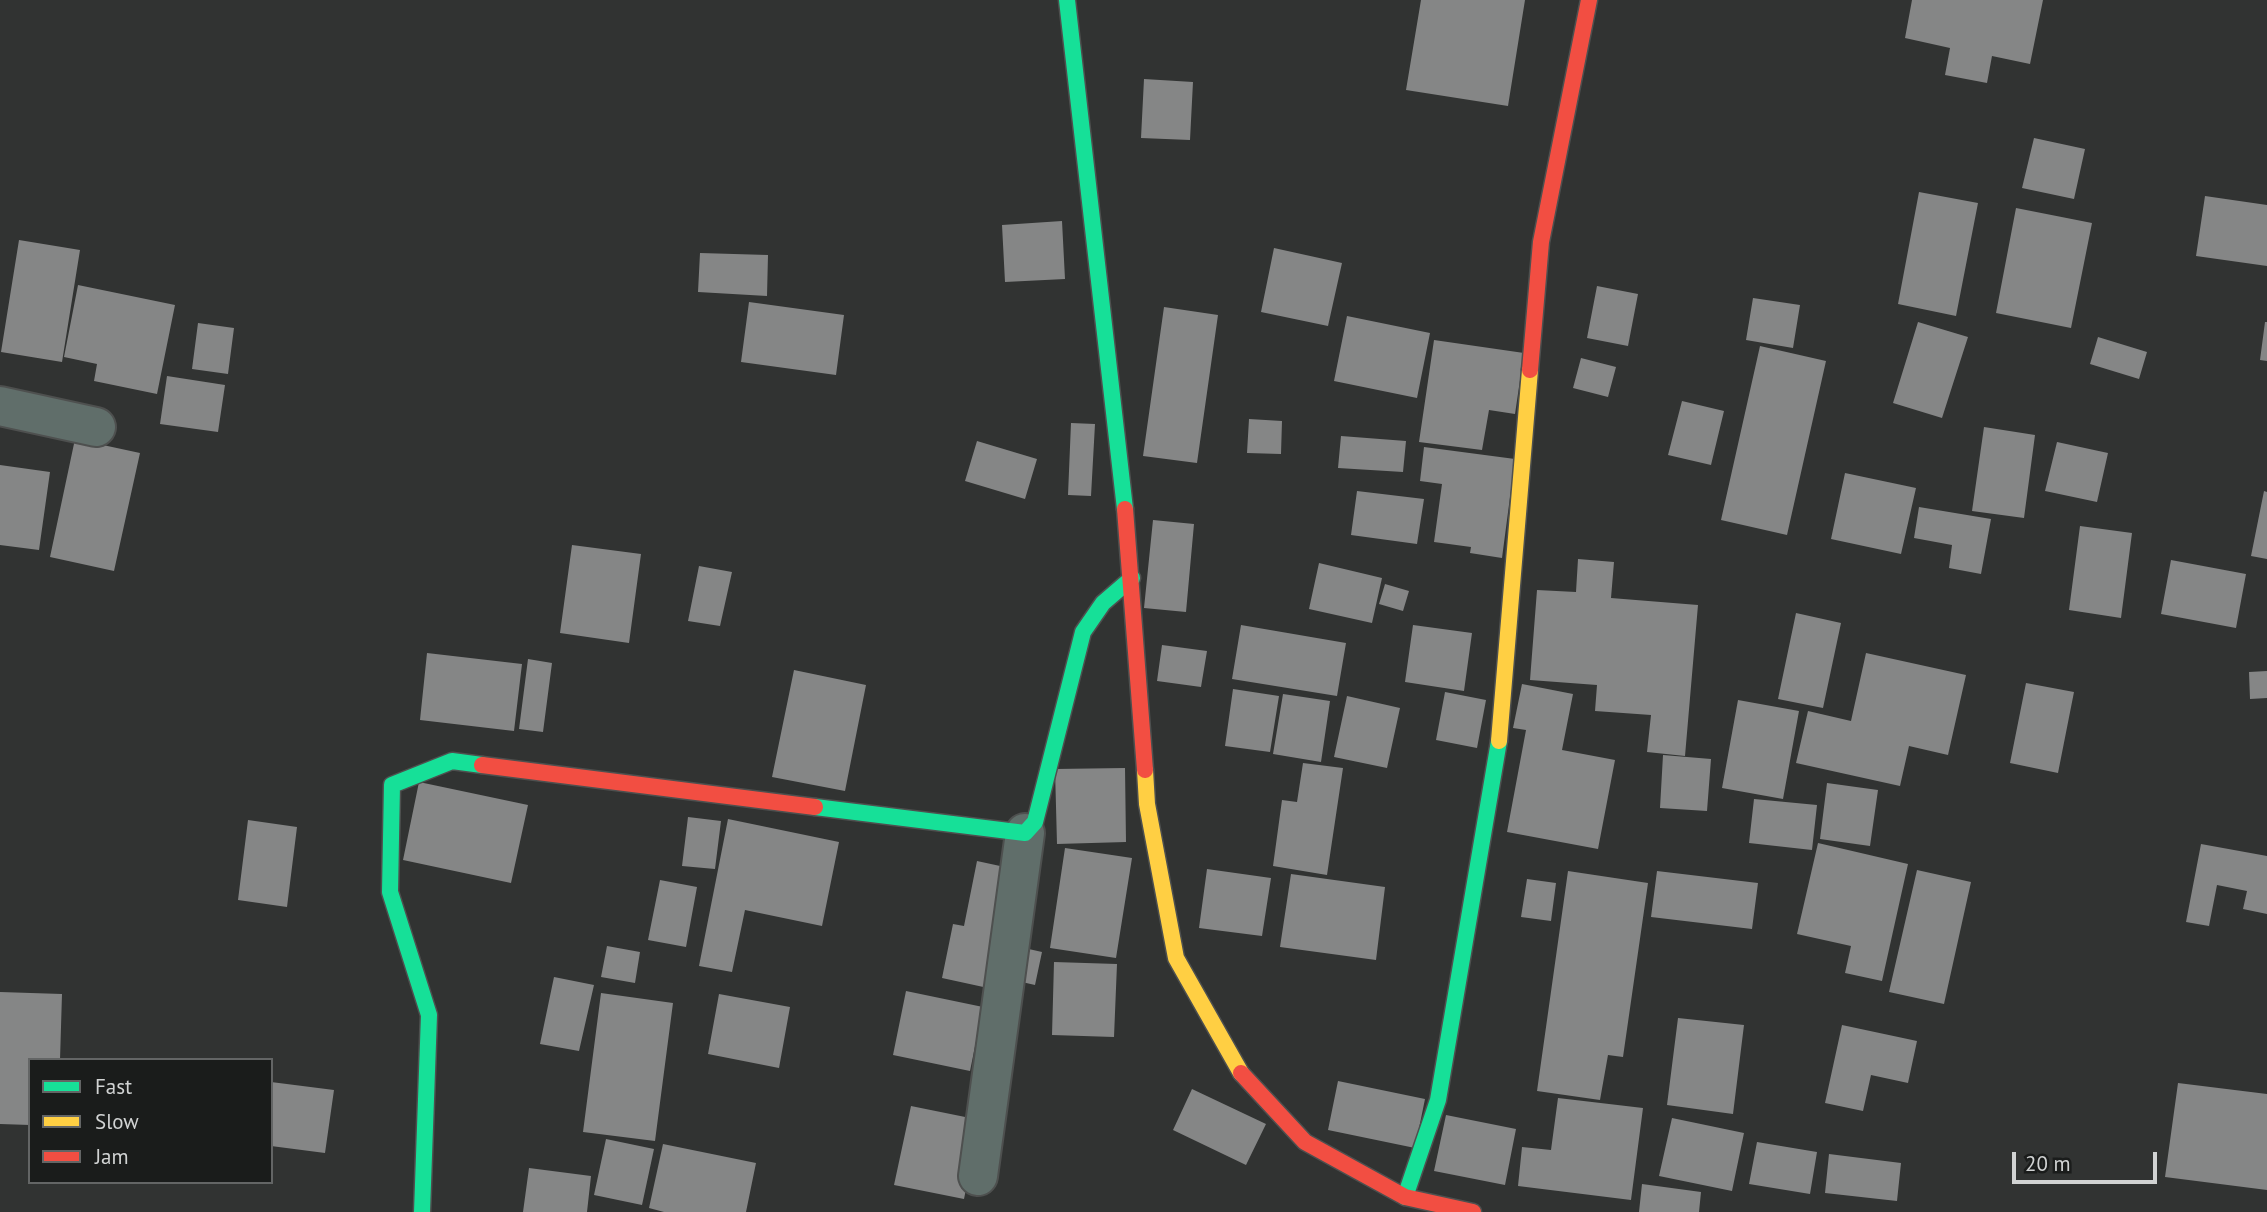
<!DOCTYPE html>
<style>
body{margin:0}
#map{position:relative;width:2267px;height:1212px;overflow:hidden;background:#313332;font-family:"PT Sans",sans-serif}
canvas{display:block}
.legend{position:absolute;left:28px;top:1058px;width:245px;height:126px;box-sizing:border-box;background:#1a1c1b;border:2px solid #636565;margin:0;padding:9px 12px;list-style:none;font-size:21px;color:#d1d3d3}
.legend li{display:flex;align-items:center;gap:14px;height:35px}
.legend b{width:35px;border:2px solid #636565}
.scale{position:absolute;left:2012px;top:1152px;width:145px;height:32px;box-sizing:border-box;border:4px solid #d1d3d3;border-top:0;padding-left:9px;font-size:21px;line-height:24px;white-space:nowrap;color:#d1d3d3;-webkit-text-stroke:5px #1a1c1b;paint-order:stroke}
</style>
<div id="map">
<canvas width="2267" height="1212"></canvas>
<ul class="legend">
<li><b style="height:9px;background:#16e098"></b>Fast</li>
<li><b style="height:9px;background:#ffcf43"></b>Slow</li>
<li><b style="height:9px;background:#f24e42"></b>Jam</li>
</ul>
<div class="scale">20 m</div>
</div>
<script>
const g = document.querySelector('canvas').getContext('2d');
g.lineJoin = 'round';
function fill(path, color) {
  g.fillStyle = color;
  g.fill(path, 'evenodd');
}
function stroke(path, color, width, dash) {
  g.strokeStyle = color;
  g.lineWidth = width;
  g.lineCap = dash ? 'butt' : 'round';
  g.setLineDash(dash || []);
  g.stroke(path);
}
fill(new Path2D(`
 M 1421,0 L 1525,0 L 1508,106 L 1406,90 Z
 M 1912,0 L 2043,0 L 2030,64 L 1992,56 L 1987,83 L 1945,75 L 1950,48 L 1905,38 Z
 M 1144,79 L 1193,82 L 1190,140 L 1141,138 Z
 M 2034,138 L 2085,149 L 2074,199 L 2022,188 Z
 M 1919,192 L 1978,203 L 1956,316 L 1898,304 Z
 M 2205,196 L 2267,205 L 2267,266 L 2196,256 Z
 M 2016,208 L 2092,223 L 2071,328 L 1996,313 Z
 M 1062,221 L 1065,279 L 1005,282 L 1002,225 Z
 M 19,240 L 80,250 L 62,362 L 1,352 Z
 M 1274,248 L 1342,263 L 1328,326 L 1261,312 Z
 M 700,253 L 768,255 L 767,296 L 698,292 Z
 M 78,285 L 175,305 L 157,394 L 94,381 L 97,364 L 64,357 Z
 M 1597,286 L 1638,294 L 1628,346 L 1587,338 Z
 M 1753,298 L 1800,305 L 1793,348 L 1746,340 Z
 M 749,302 L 844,315 L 836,375 L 741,362 Z
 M 1164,307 L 1218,315 L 1197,463 L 1143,456 Z
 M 1347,316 L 1430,333 L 1417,398 L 1334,381 Z
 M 1918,322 L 1968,337 L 1942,418 L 1893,403 Z
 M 2265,322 L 2267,322 L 2267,361 L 2260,360 Z
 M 198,323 L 234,328 L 228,374 L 192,369 Z
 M 2098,337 L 2147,352 L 2139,379 L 2090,364 Z
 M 1434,340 L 1524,353 L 1515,414 L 1489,410 L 1482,450 L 1419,442 Z
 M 1760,346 L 1826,361 L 1787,535 L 1721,520 Z
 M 1581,358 L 1616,367 L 1608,397 L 1573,388 Z
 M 167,376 L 225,385 L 218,432 L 160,424 Z
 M 1682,401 L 1724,411 L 1711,465 L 1668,455 Z
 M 1249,419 L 1282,421 L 1281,454 L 1247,453 Z
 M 1071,423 L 1095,424 L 1091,496 L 1068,495 Z
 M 1984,427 L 2035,435 L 2024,518 L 1972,511 Z
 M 1341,436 L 1406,441 L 1403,472 L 1338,468 Z
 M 75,439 L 140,453 L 114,571 L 50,557 Z
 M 977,441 L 1037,459 L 1025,499 L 965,481 Z
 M 2057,442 L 2108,453 L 2097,502 L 2045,491 Z
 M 1424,447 L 1515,459 L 1502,558 L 1470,553 L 1471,547 L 1434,542 L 1442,484 L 1420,481 Z
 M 0,465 L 50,472 L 39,550 L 0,545 Z
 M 1845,473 L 1916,488 L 1901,554 L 1831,539 Z
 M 1357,491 L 1424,499 L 1417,544 L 1351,535 Z
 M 2264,491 L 2267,492 L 2267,559 L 2251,556 Z
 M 1919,507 L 1991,519 L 1981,574 L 1949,568 L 1952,545 L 1914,538 Z
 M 1153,520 L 1194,524 L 1186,612 L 1144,608 Z
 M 2080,526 L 2132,533 L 2121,618 L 2069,610 Z
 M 572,545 L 641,554 L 629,643 L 560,633 Z
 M 1578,559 L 1614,562 L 1611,598 L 1698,605 L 1685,756 L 1647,752 L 1651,715 L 1595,711 L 1597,685 L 1530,680 L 1537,590 L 1576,592 Z
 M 2171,560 L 2246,574 L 2236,628 L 2161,614 Z
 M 1319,563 L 1382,578 L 1372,623 L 1309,609 Z
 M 699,566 L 732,572 L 720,626 L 688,621 Z
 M 1385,584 L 1409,591 L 1403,611 L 1379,604 Z
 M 1796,613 L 1841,623 L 1823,708 L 1778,699 Z
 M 1241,625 L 1346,643 L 1337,696 L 1232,679 Z
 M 1413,625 L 1472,633 L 1464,691 L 1405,682 Z
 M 1162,645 L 1207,651 L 1201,687 L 1157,681 Z
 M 427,653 L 522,664 L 514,731 L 420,720 Z
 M 1866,653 L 1966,675 L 1948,755 L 1909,746 L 1900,786 L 1796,763 L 1808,711 L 1851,721 Z
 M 528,659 L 552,663 L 543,732 L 519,729 Z
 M 794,670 L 866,685 L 845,791 L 772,777 Z
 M 2267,671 L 2267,698 L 2250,699 L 2249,672 Z
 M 2026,683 L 2074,692 L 2058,773 L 2010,763 Z
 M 1522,684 L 1573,694 L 1562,750 L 1615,760 L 1598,849 L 1507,832 L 1526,730 L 1513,728 Z
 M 1233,689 L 1279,696 L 1270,752 L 1225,746 Z
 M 1445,692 L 1486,700 L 1477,748 L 1436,740 Z
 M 1283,694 L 1330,701 L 1321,762 L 1273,754 Z
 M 1347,696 L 1400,708 L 1387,768 L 1334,757 Z
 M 1738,700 L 1799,711 L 1783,799 L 1722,788 Z
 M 1663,755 L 1711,759 L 1707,811 L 1660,808 Z
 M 1303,763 L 1343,768 L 1327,875 L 1273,866 L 1282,800 L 1297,802 Z
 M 1125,768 L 1126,842 L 1057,844 L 1055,769 Z
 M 419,782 L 528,805 L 511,883 L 403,860 Z
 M 1827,783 L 1878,790 L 1870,846 L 1820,839 Z
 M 1754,799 L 1817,805 L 1812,850 L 1749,843 Z
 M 688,817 L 721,821 L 715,869 L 682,866 Z
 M 728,819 L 839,842 L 822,926 L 745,910 L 732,972 L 699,966 Z
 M 248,820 L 297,827 L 287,907 L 238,900 Z
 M 1818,843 L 1908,864 L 1882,981 L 1845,973 L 1851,946 L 1797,934 Z
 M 2201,844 L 2267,856 L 2267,914 L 2243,909 L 2247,891 L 2217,885 L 2209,926 L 2186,922 Z
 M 1065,848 L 1132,858 L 1116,958 L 1050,948 Z
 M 977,861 L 1014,869 L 988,988 L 942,978 L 953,924 L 964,926 Z
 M 1207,869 L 1271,878 L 1262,936 L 1199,928 Z
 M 1917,870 L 1971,882 L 1944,1004 L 1889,992 Z
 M 1568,871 L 1648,883 L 1623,1057 L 1608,1055 L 1600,1100 L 1537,1091 Z
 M 1657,871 L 1758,883 L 1752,929 L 1651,917 Z
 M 1291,874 L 1385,887 L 1376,960 L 1280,947 Z
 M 1527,879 L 1556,883 L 1551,921 L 1521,917 Z
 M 660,880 L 697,887 L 686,947 L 648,940 Z
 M 607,946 L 640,952 L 635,983 L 601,977 Z
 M 1020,947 L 1042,952 L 1035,985 L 1013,980 Z
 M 1054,962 L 1117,964 L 1114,1037 L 1052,1035 Z
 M 554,977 L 594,985 L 579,1051 L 540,1044 Z
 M 906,991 L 983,1007 L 970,1071 L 893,1055 Z
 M 0,992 L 62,994 L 60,1060 L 30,1060 L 30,1125 L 0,1124 Z
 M 601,993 L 673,1003 L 655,1141 L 583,1132 Z
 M 719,994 L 790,1007 L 779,1068 L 708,1054 Z
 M 1678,1018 L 1744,1025 L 1733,1114 L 1667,1105 Z
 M 1842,1025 L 1917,1041 L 1908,1083 L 1871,1075 L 1863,1111 L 1825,1103 Z
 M 1338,1081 L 1425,1099 L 1415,1148 L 1328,1130 Z
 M 271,1082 L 334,1090 L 325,1153 L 271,1146 Z
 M 2178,1083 L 2267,1094 L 2267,1190 L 2165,1177 Z
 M 1192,1089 L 1266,1124 L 1246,1165 L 1173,1130 Z
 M 1558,1098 L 1643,1108 L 1631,1200 L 1518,1186 L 1522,1147 L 1551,1150 Z
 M 911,1106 L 980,1120 L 964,1199 L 894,1185 Z
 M 1446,1115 L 1516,1129 L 1505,1185 L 1434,1171 Z
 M 1672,1118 L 1744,1133 L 1732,1191 L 1659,1176 Z
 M 606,1139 L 654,1149 L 642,1205 L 594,1195 Z
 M 1757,1142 L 1817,1152 L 1810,1194 L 1749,1184 Z
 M 663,1144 L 756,1163 L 746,1212 L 664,1212 L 649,1208 Z
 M 1829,1154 L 1901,1163 L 1897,1201 L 1825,1193 Z
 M 529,1168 L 591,1176 L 587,1212 L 523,1212 Z
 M 1642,1184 L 1701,1192 L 1699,1212 L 1639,1212 Z`), '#858686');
const street = new Path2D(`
 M 0,406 L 96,427
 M 978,1176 L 1025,833`);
const fast = new Path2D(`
 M 1067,0 L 1125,509
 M 815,807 L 1025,833 L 1035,822 L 1083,632 L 1103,603 L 1132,578
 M 1405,1197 L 1438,1100 L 1499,741
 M 422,1212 L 429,1015 L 390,892 L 392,785 L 452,761 L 482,765`);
const slow = new Path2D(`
 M 1499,741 L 1530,370
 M 1145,770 L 1147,804 L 1176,958 L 1241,1073`);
const jam = new Path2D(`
 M 1530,370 L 1541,242 L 1589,0
 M 1125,509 L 1145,770
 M 482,765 L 815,807
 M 1241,1073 L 1305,1142 L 1405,1197 L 1473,1212`);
stroke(street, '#4e504f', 42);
stroke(fast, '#4e504f', 19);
stroke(slow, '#4e504f', 19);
stroke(jam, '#4e504f', 19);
stroke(street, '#606e6a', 38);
stroke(fast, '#16e098', 16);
stroke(slow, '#ffcf43', 16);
stroke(jam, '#f24e42', 16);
</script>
